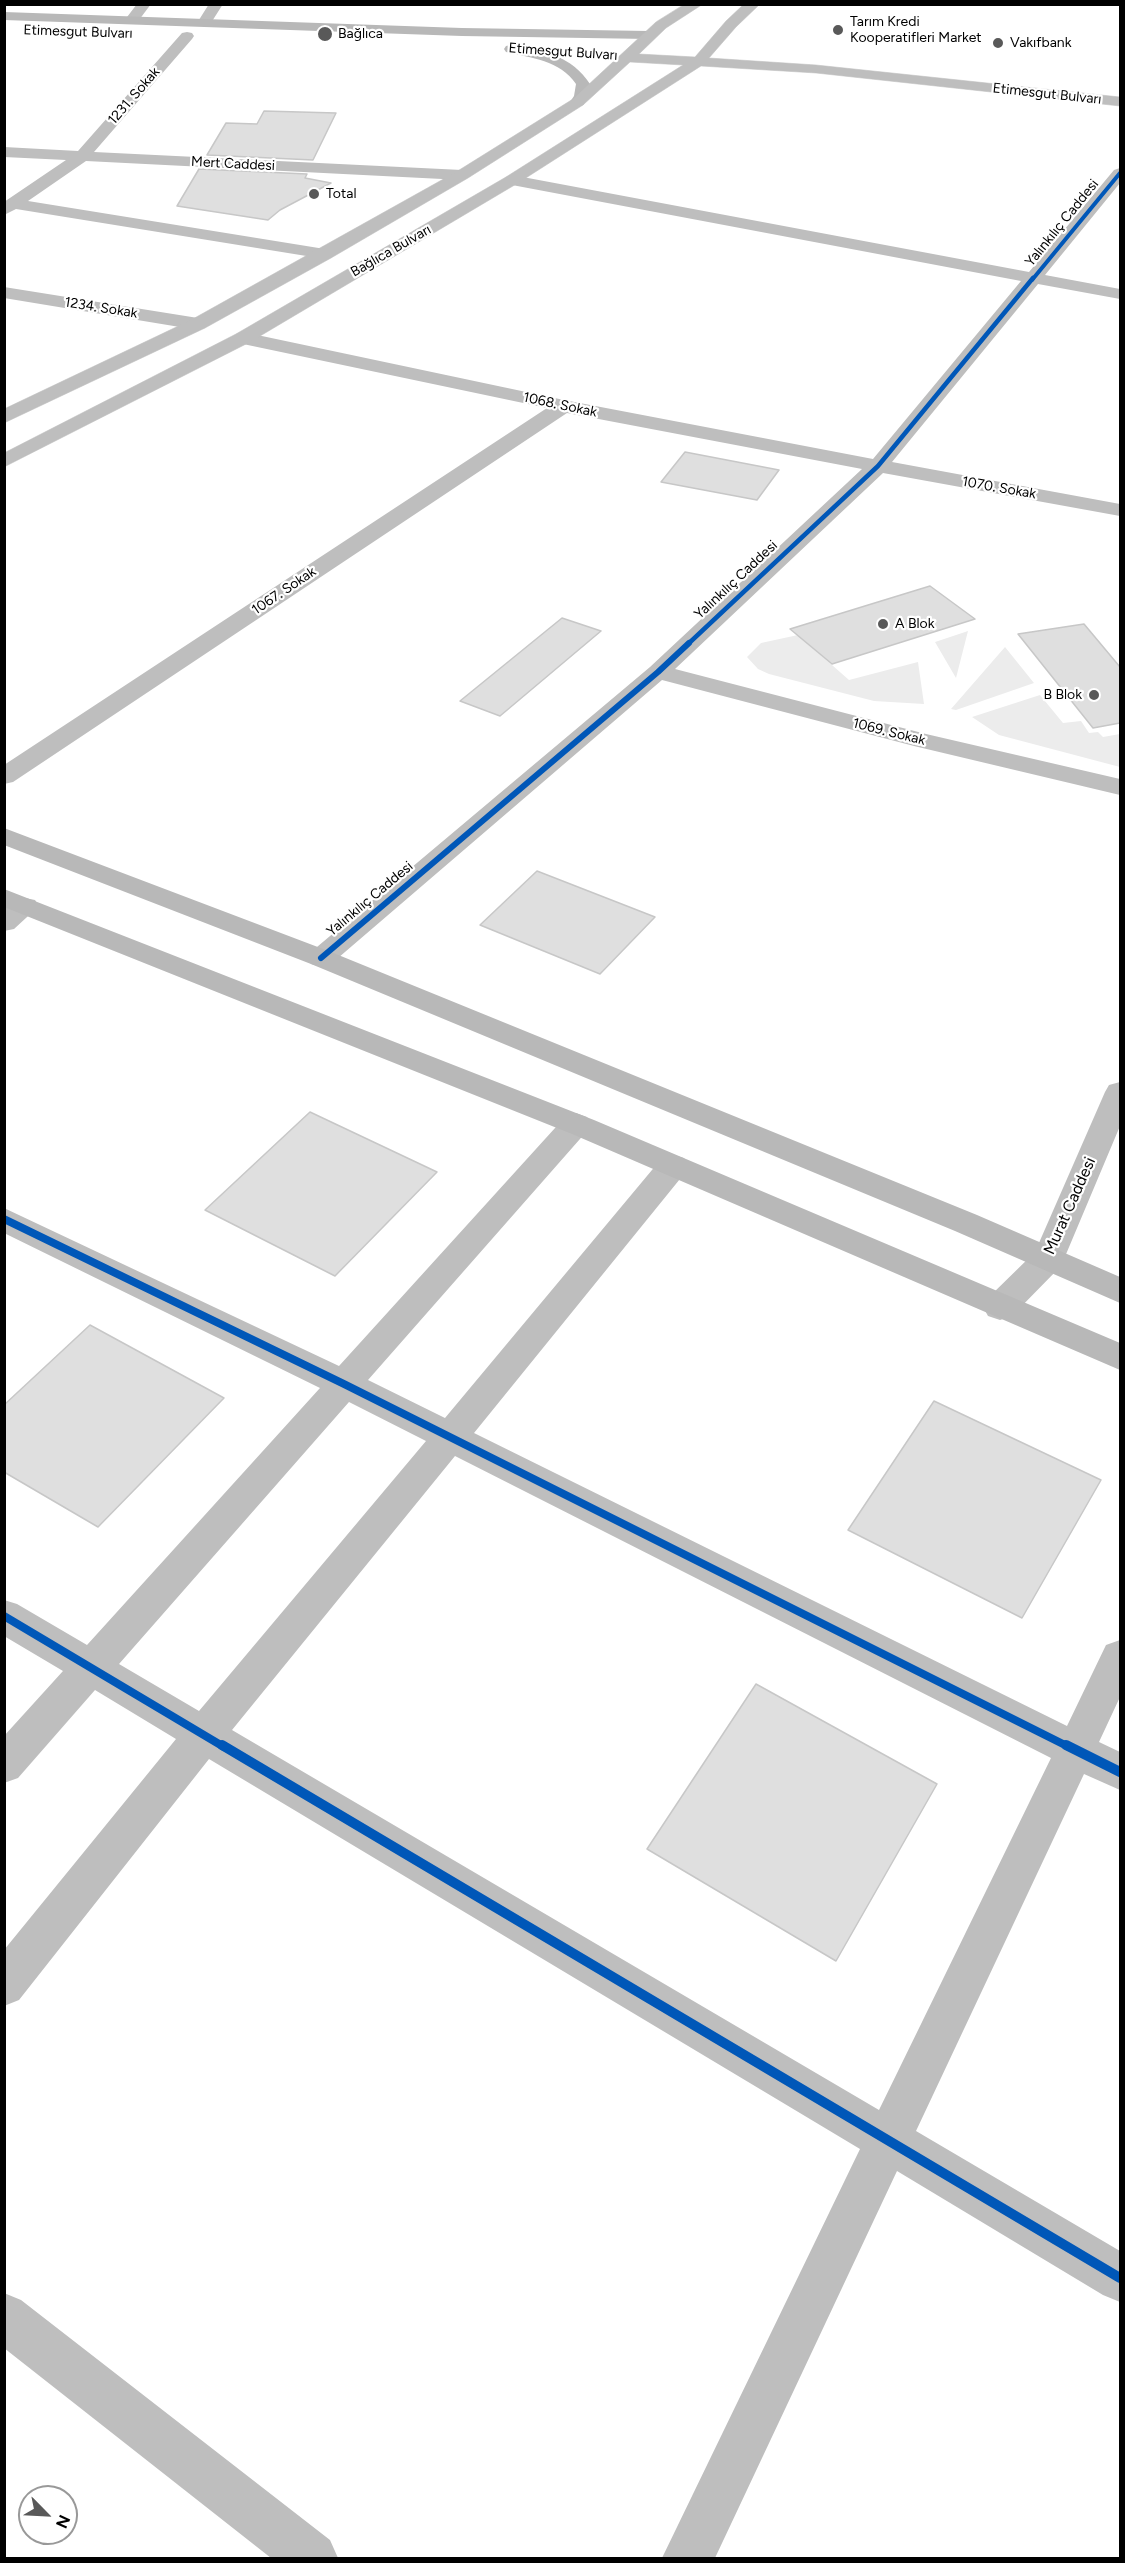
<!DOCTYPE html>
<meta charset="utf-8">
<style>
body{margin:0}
#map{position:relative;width:1125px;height:2563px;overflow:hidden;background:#fff;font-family:Figtree,sans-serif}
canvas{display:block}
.frame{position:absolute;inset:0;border:6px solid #000;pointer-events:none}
.north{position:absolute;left:18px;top:2485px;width:60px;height:60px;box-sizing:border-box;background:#fff;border:2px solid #999;border-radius:50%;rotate:114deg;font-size:16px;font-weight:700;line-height:24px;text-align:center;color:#000}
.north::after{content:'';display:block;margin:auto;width:21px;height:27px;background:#595959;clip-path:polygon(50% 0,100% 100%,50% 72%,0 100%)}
</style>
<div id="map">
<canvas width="1125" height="2563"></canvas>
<div class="frame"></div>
<div class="north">N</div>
</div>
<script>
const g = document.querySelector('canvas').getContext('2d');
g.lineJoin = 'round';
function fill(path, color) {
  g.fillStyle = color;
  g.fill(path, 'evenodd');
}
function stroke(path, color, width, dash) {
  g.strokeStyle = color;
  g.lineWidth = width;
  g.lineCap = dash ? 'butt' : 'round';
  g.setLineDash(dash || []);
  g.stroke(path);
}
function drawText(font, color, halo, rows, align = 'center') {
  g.font = font + ' Figtree,sans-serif';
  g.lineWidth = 4.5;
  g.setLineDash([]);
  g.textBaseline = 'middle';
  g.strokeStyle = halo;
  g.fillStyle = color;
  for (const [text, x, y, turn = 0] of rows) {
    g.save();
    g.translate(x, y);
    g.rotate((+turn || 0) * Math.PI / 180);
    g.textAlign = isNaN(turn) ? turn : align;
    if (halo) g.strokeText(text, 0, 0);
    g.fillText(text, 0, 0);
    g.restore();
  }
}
fill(new Path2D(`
 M 968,631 L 956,678 L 935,642 Z
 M 798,635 L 849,680 L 918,662 L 924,704 L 874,701 L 769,674 L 758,669 L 747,657 L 761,643 Z
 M 1005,647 L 1034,683 L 956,710 L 951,709 Z
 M 1040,695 L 1063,723 L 1081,721 L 1089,733 L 1098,732 L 1103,737 L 1120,734 L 1120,767 L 999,735 L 972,717 Z`), '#ececec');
const building = new Path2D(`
 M 264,111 L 336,113 L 313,160 L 207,155 L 226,123 L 257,124 Z
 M 199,169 L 307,174 L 305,178 L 331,183 L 280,210 L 268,220 L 177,206 Z
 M 685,452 L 779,470 L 757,500 L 661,482 Z
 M 930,586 L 975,619 L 832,664 L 790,629 Z
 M 562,618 L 601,631 L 500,716 L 460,701 Z
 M 1084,624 L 1120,667 L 1120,723 L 1093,728 L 1018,634 Z
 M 537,871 L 655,917 L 600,974 L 480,925 Z
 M 310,1112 L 437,1172 L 335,1276 L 205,1210 Z
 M 90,1325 L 224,1398 L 98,1527 L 4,1472 L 4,1405 Z
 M 934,1401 L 1101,1480 L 1022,1618 L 848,1530 Z
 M 756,1684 L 937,1784 L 836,1961 L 647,1849 Z`);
fill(building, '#dfdfdf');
stroke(building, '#c7c7c7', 1.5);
const primary = new Path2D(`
 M 685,4 L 703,4 L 666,28 L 639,54 L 695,57 L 726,21 L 744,4 L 760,4 L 736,27 L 709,58 L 816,65 L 1120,97 L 1120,106 L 816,73 L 701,66 L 518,183 L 250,342 L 4,467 L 4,453 L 236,334 L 506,177 L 683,65 L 630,62 L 583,105 L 468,178 L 331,258 L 205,328 L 4,423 L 4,409 L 191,320 L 456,172 L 573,99 L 656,22 Z`);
stroke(primary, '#dbdbdb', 1);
fill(new Path2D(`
 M 137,4 L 151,4 L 136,24 L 126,24 L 124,21 Z
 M 209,4 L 223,4 L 209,26 L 199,26 L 197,23 Z
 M 187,32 L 192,33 L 194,36 L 192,39 L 94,152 L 462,170 L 470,175 L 462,180 L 86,161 L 28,201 L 331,250 L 334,254 L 331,258 L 325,259 L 16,209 L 4,215 L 4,202 L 66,160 L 4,157 L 4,147 L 78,151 L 182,33 Z
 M 1120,168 L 1120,183 L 1045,275 L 1120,289 L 1120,299 L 1038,284 L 892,462 L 1120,504 L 1120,516 L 883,473 L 675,669 L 926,734 L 1120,779 L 1120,795 L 914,746 L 662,680 L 331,964 L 321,967 L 311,964 L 307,958 L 311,952 L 650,667 L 862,469 L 567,413 L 13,782 L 4,784 L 4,765 L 547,408 L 243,344 L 236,342 L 234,338 L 236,334 L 243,332 L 564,400 L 873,459 L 1021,281 L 512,185 L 504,180 L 506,177 L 512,175 L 1029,272 L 1114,170 Z
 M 4,287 L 198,318 L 205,320 L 207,324 L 205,328 L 198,330 L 4,298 Z
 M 25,898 L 35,900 L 39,906 L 14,929 L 4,931 L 4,909 L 15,900 Z
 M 1120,1082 L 1120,1126 L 1064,1259 L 1060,1267 L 1012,1316 L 1000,1320 L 988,1316 L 983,1307 L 988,1298 L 1035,1252 L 1105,1092 L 1109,1085 Z
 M 576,1113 L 587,1117 L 591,1124 L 587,1131 L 368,1380 L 445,1418 L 662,1158 L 673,1155 L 684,1158 L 689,1166 L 684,1174 L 474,1433 L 1067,1726 L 1106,1645 L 1120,1640 L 1120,1697 L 1099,1742 L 1120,1752 L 1120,1790 L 1084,1774 L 916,2131 L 1120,2251 L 1120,2302 L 1103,2295 L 897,2171 L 715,2558 L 662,2558 L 860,2149 L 209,1759 L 19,2000 L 4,2006 L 4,1950 L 176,1739 L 95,1690 L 18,1778 L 4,1783 L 4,1736 L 63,1671 L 4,1636 L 4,1600 L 17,1604 L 87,1645 L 320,1388 L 4,1233 L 4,1208 L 339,1366 L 565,1117 ZM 349,1402 L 426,1441 L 199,1711 L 119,1664 ZM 455,1456 L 1051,1758 L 879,2110 L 232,1730 Z
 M 4,2293 L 21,2300 L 330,2540 L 338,2558 L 271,2558 L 4,2348 Z`), '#bebebe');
fill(new Path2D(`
 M 4,12 L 462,28 L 649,31 L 656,35 L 649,39 L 462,36 L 4,20 Z
 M 511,45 C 543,50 572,56 590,84 L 590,96 L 583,105 L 578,107 L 570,102 L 574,96 L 576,84 C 560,60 531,58 506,52 L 504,49 L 506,46 Z
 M 4,828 L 331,952 L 977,1215 L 1120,1277 L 1120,1303 L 955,1231 L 311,964 L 4,845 Z
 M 4,889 L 594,1120 L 1120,1343 L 1120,1370 L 572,1134 L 4,907 Z`), '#b8b8b8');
fill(primary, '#bebebe');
stroke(new Path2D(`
 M 1032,280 L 1120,173`), '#0057b8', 4);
stroke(new Path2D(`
 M 687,645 L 878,466 L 1033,278`), '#0057b8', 4.5);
stroke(new Path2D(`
 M 321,958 L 658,672 L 689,643`), '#0057b8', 6);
stroke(new Path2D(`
 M 4,1219 L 344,1384 L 1069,1747
 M 4,1616 L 224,1747`), '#0057b8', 8);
stroke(new Path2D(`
 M 222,1745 L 1120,2278
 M 1066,1745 L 1120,1772`), '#0057b8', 10);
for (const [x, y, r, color] of [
 [838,30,6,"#595959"],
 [325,34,8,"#595959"],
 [998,43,6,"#595959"],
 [314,194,6,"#595959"],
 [883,624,6,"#595959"],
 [1094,695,6,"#595959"]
]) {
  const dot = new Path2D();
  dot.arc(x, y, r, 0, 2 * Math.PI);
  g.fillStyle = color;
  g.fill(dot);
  stroke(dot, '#fff', 2);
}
drawText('14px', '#000', '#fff', [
 ["Tarım Kredi",850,22],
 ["Kooperatifleri Market",850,38],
 ["Bağlıca",338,34],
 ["Vakıfbank",1010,43],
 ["Total",326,194],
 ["A Blok",895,624],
 ["B Blok",1082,695,"right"]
], 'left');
drawText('14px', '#000', '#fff', [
 ["Etimesgut Bulvarı",78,32,2],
 ["Etimesgut Bulvarı",563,52,4],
 ["Etimesgut Bulvarı",1047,94,6],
 ["1231. Sokak",134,96,-49],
 ["Mert Caddesi",233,164,3],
 ["Yalınkılıç Caddesi",1062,223,-51],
 ["Bağlıca Bulvarı",391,251,-30],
 ["1234. Sokak",101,308,9],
 ["1068. Sokak",560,405,12],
 ["1070. Sokak",999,488,10],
 ["Yalınkılıç Caddesi",736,580,-43],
 ["1067. Sokak",284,591,-34],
 ["1069. Sokak",889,732,14],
 ["Yalınkılıç Caddesi",370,899,-40]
]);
drawText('16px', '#000', '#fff', [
 ["Murat Caddesi",1070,1206,-66]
]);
</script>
